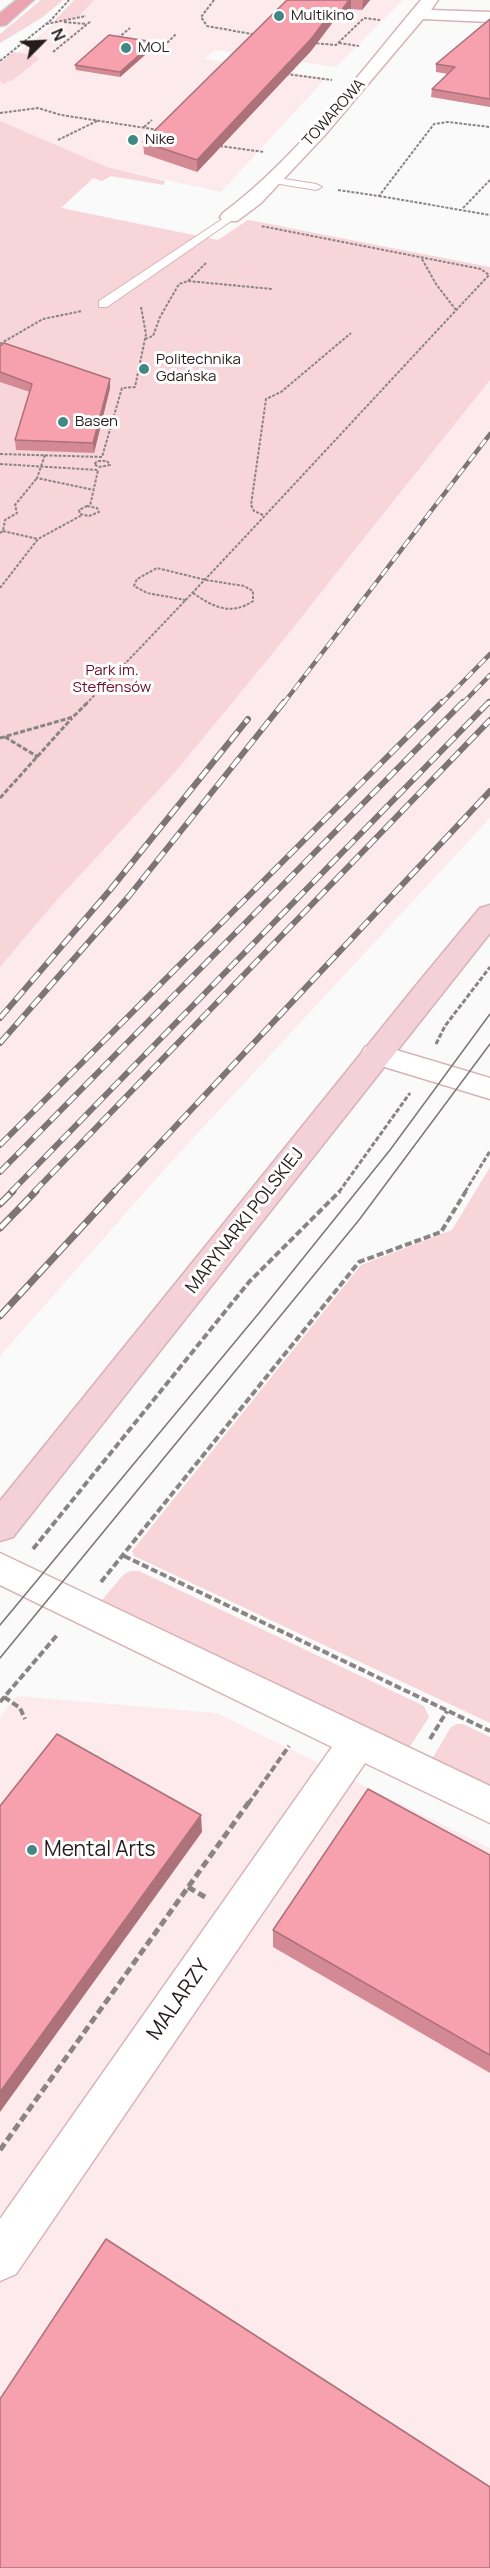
<!DOCTYPE html>
<meta charset="utf-8">
<style>
body{margin:0}
#map{position:relative;width:490px;height:2568px;overflow:hidden;background:#fafafa;font-family:Manrope,sans-serif}
canvas{display:block}
.north{position:absolute;left:12px;top:12px;width:60px;height:60px;-webkit-text-stroke:4px #fff;paint-order:stroke;rotate:66deg;font-size:16px;font-weight:700;line-height:24px;text-align:center;color:#281b1d}
.north::after{content:'';display:block;margin:auto;width:21px;height:27px;background:#281b1d;clip-path:polygon(50% 0,100% 100%,50% 72%,0 100%)}
</style>
<div id="map">
<canvas width="490" height="2568"></canvas>
<div class="north">N</div>
</div>
<script>
const g = document.querySelector('canvas').getContext('2d');
g.lineJoin = 'round';
function fill(path, color) {
  g.fillStyle = color;
  g.fill(path, 'evenodd');
}
function stroke(path, color, width, dash) {
  g.strokeStyle = color;
  g.lineWidth = width;
  g.lineCap = dash ? 'butt' : 'round';
  g.setLineDash(dash || []);
  g.stroke(path);
}
function drawText(font, color, halo, rows, align = 'center') {
  g.font = font + ' Manrope,sans-serif';
  g.lineWidth = 6;
  g.setLineDash([]);
  g.textBaseline = 'middle';
  g.strokeStyle = halo;
  g.fillStyle = color;
  for (const [text, x, y, turn = 0] of rows) {
    g.save();
    g.translate(x, y);
    g.rotate((+turn || 0) * Math.PI / 180);
    g.textAlign = isNaN(turn) ? turn : align;
    if (halo) g.strokeText(text, 0, 0);
    g.fillText(text, 0, 0);
    g.restore();
  }
}
fill(new Path2D(`
 M 82,0 L 403,0 L 336,67 L 215,50 L 204,59 L 326,78 L 221,192 L 107,167 L 60,208 L 218,240 L 248,220 L 283,226 L 0,646 L 0,68 Z
 M 490,380 L 490,818 L 171,1162 L 0,1356 L 0,967 L 350,557 Z
 M 17,1696 L 217,1713 L 490,1848 L 490,2568 L 0,2568 L 0,1717 Z`), '#fdeaec');
fill(new Path2D(`
 M 41,0 L 63,0 L 43,17 L 0,43 L 0,34 Z
 M 74,0 L 94,0 L 78,17 L 53,22 Z
 M 13,52 L 33,55 L 39,59 L 13,80 L 3,84 L 0,80 L 0,63 Z
 M 0,121 L 107,167 L 165,181 L 164,185 L 111,176 L 102,181 L 93,178 L 61,208 L 218,240 L 248,220 L 490,267 L 490,380 L 272,654 L 176,771 L 57,900 L 0,967 Z
 M 490,1167 L 490,1723 L 134,1556 L 132,1551 L 361,1265 L 452,1230 Z
 M 131,1571 L 139,1571 L 424,1706 L 429,1717 L 409,1748 L 102,1600 L 124,1574 Z
 M 457,1724 L 463,1724 L 490,1737 L 490,1787 L 432,1759 L 451,1727 Z`), '#f7d5d9');
const service = new Path2D(`
 M 272,177 L 316,184 L 322,187 L 316,190 L 268,182 L 268,178 Z
 M 230,214 L 234,215 L 234,219 L 107,307 L 99,307 L 99,301 Z`);
const minor = new Path2D(`
 M 421,0 L 438,0 L 431,10 L 490,12 L 490,22 L 423,19 L 325,135 L 261,203 L 237,221 L 223,221 L 220,217 L 223,213 C 297,158 361,71 421,0 Z
 M 376,1044 L 490,1078 L 490,1099 L 365,1061 L 361,1054 L 365,1047 Z
 M 0,1553 L 490,1786 L 490,1823 L 365,1763 L 16,2274 L 0,2281 L 0,2219 L 332,1747 L 0,1585 Z`);
const secondary = new Path2D(`
 M 490,905 L 490,933 L 13,1537 L 0,1541 L 0,1501 L 418,983 L 480,908 Z`);
const primary = new Path2D(`
 M 16,0 L 34,0 L 6,25 L 0,26 L 0,13 Z`);
stroke(service, '#d7b3b7', 2);
stroke(minor, '#d7b3b7', 3);
stroke(secondary, '#d7b3b7', 3);
stroke(primary, '#d8d6d6', 3);
stroke(new Path2D(`
 M 214,0 L 201,17 L 207,26 L 257,35
 M 64,22 L 87,24
 M 46,24 L 86,16
 M 118,38 L 130,28
 M 312,43 L 336,45 L 364,18 L 380,20
 M 339,43 L 359,46
 M 164,46 L 176,34
 M 53,52 L 91,21
 M 0,61 L 51,20 L 69,0
 M 286,74 L 332,80
 M 0,113 L 38,108 L 61,115 L 159,130
 M 144,127 L 152,120
 M 58,140 L 97,121
 M 220,146 L 264,152
 M 338,190 L 379,196 L 434,124 L 448,122 L 490,127
 M 379,196 L 490,215
 M 463,208 L 490,180
 M 422,259 L 436,284 L 456,310
 M 188,281 L 206,263
 M 145,339 L 153,336 L 160,317 L 179,284 L 188,281 L 272,289
 M 0,344 L 43,319 L 82,311
 M 0,454 L 102,457 L 122,388 L 135,387 L 146,334 L 141,307
 M 45,455 L 37,478 L 94,490
 M 98,461 L 107,461 L 110,465 L 99,467 L 94,464 Z
 M 0,464 L 98,470 L 90,506
 M 87,506 L 97,508 L 99,512 L 89,516 L 80,514 L 79,510 Z
 M 263,515 L 254,511 L 251,505 L 266,399 L 281,392 L 351,333
 M 3,531 L 38,539
 M 0,533 L 3,531 L 5,520 L 17,513 L 15,505 L 37,478
 M 0,588 L 38,539 L 82,515
 M 186,600 L 147,593 L 134,586 L 137,579 L 157,568 L 206,580 L 244,586 L 253,591 L 253,601 C 231,616 213,607 193,593
 M 86,704 C 223,563 355,418 489,275 L 481,269 L 261,226`), '#8b8485', 2, [3, 1.5]);
stroke(new Path2D(`
 M 5,737 L 38,757
 M 0,738 L 73,717 L 88,702
 M 0,798 L 72,718
 M 436,1044 L 445,1026 L 490,967
 M 339,1192 L 410,1093
 M 465,1192 L 490,1151`), '#8b8485', 3, [5, 2]);
stroke(new Path2D(`
 M 33,1549 L 249,1282 L 340,1191
 M 124,1556 L 490,1731
 M 101,1582 L 359,1262 L 441,1232 L 466,1191
 M 4,1697 L 20,1708 L 25,1719
 M 0,1702 L 58,1634
 M 430,1739 L 447,1711
 M 248,1804 L 289,1746`), '#8b8485', 4, [7, 3]);
stroke(new Path2D(`
 M 188,1887 L 205,1897
 M 0,2150 L 249,1802`), '#8b8485', 5, [8, 4]);
fill(service, '#fff');
fill(minor, '#fff');
fill(secondary, '#f4d1d8');
fill(primary, '#eaa4b1');
stroke(new Path2D(`
 M 0,1625 L 259,1313 L 390,1150 L 490,1014
 M 0,1658 L 359,1220 L 490,1044`), '#7c7475', 1.5);
const railFar2 = new Path2D(`
 M 283,704 L 490,434
 M 441,704 L 490,654
 M 462,704 L 490,675
 M 488,704 L 490,701`);
const railFar1 = new Path2D(`
 M 0,1018 L 110,890 L 248,719
 M 0,1043 L 129,896 L 284,702
 M 0,1145 L 442,702
 M 0,1172 L 463,702
 M 11,1192 L 489,702
 M 34,1192 L 490,720
 M 114,1192 L 490,791`);
const rail = new Path2D(`
 M 0,1204 L 13,1191
 M 0,1228 L 36,1191
 M 0,1316 L 115,1191`);
stroke(railFar2, '#7c7475', 4.5);
stroke(railFar1, '#7c7475', 6);
stroke(rail, '#7c7475', 7);
stroke(railFar2, '#fff', 3, [9]);
stroke(railFar1, '#fff', 4, [12]);
stroke(rail, '#fff', 4.5, [14]);
fill(new Path2D(`
 M 287,0 L 370,0 L 362,10 L 351,9 L 340,22 L 333,22 L 311,51 L 197,172 L 144,154 L 143,142 Z
 M 490,19 L 490,107 L 431,97 L 432,89 L 448,74 L 436,72 L 436,64 Z
 M 154,47 L 120,77 L 76,70 L 75,65 Z
 M 0,346 L 110,379 L 110,388 L 94,453 L 16,450 L 15,440 L 30,392 L 0,382 Z
 M 490,1855 L 490,2073 L 273,1947 L 273,1930 Z`), '#d48a95');
fill(new Path2D(`
 M 349,0 L 351,0 L 351,9 L 340,22 L 341,11 Z
 M 363,0 L 370,0 L 362,10 Z
 M 333,10 L 333,22 L 311,51 L 197,172 L 197,160 Z
 M 154,42 L 154,47 L 120,77 L 120,72 Z
 M 110,379 L 110,388 L 94,453 L 93,443 Z
 M 201,1815 L 202,1832 L 0,2112 L 0,2092 Z`), '#ac7179');
const building = new Path2D(`
 M 287,0 L 349,0 L 341,11 L 333,10 L 311,39 L 197,160 L 143,142 Z
 M 490,19 L 490,99 L 432,89 L 455,67 L 436,64 Z
 M 109,35 L 154,42 L 120,72 L 75,65 Z
 M 4,343 L 110,379 L 93,443 L 15,440 L 32,384 L 0,372 L 0,346 Z
 M 57,1734 L 201,1815 L 0,2092 L 0,1806 Z
 M 368,1789 L 490,1855 L 490,2055 L 273,1930 Z
 M 106,2239 L 490,2487 L 490,2568 L 0,2568 L 0,2399 Z`);
fill(building, '#f6a1ad');
stroke(building, '#ac7179', 1.5);
for (const [x, y, r, color] of [
 [279,16,6,"#418884"],
 [126,48,6,"#418884"],
 [133,140,6,"#418884"],
 [144,369,6,"#418884"],
 [63,422,6,"#418884"],
 [32,1850,6,"#418884"]
]) {
  const dot = new Path2D();
  dot.arc(x, y, r, 0, 2 * Math.PI);
  g.fillStyle = color;
  g.fill(dot);
  stroke(dot, '#fff', 2);
}
drawText('15px', '#281b1d', '#fff', [
 ["Multikino",291,16],
 ["MOL",138,48],
 ["Nike",145,140],
 ["Politechnika",156,360],
 ["Gdańska",156,377],
 ["Basen",75,422]
], 'left');
drawText('15px', '#281b1d', '#fff', [
 ["TOWAROWA",334,113,-48]
]);
drawText('15px', '#6b0d2a', '#fff', [
 ["Park im.",112,671],
 ["Steffensów",112,688]
]);
drawText('18px', '#281b1d', '#fff', [
 ["MARYNARKI POLSKIEJ",245,1221,-52]
]);
drawText('21px', '#281b1d', '#fff', [
 ["Mental Arts",44,1850]
], 'left');
drawText('21px', '#281b1d', '#fff', [
 ["MALARZY",179,2000,-55]
]);
</script>
